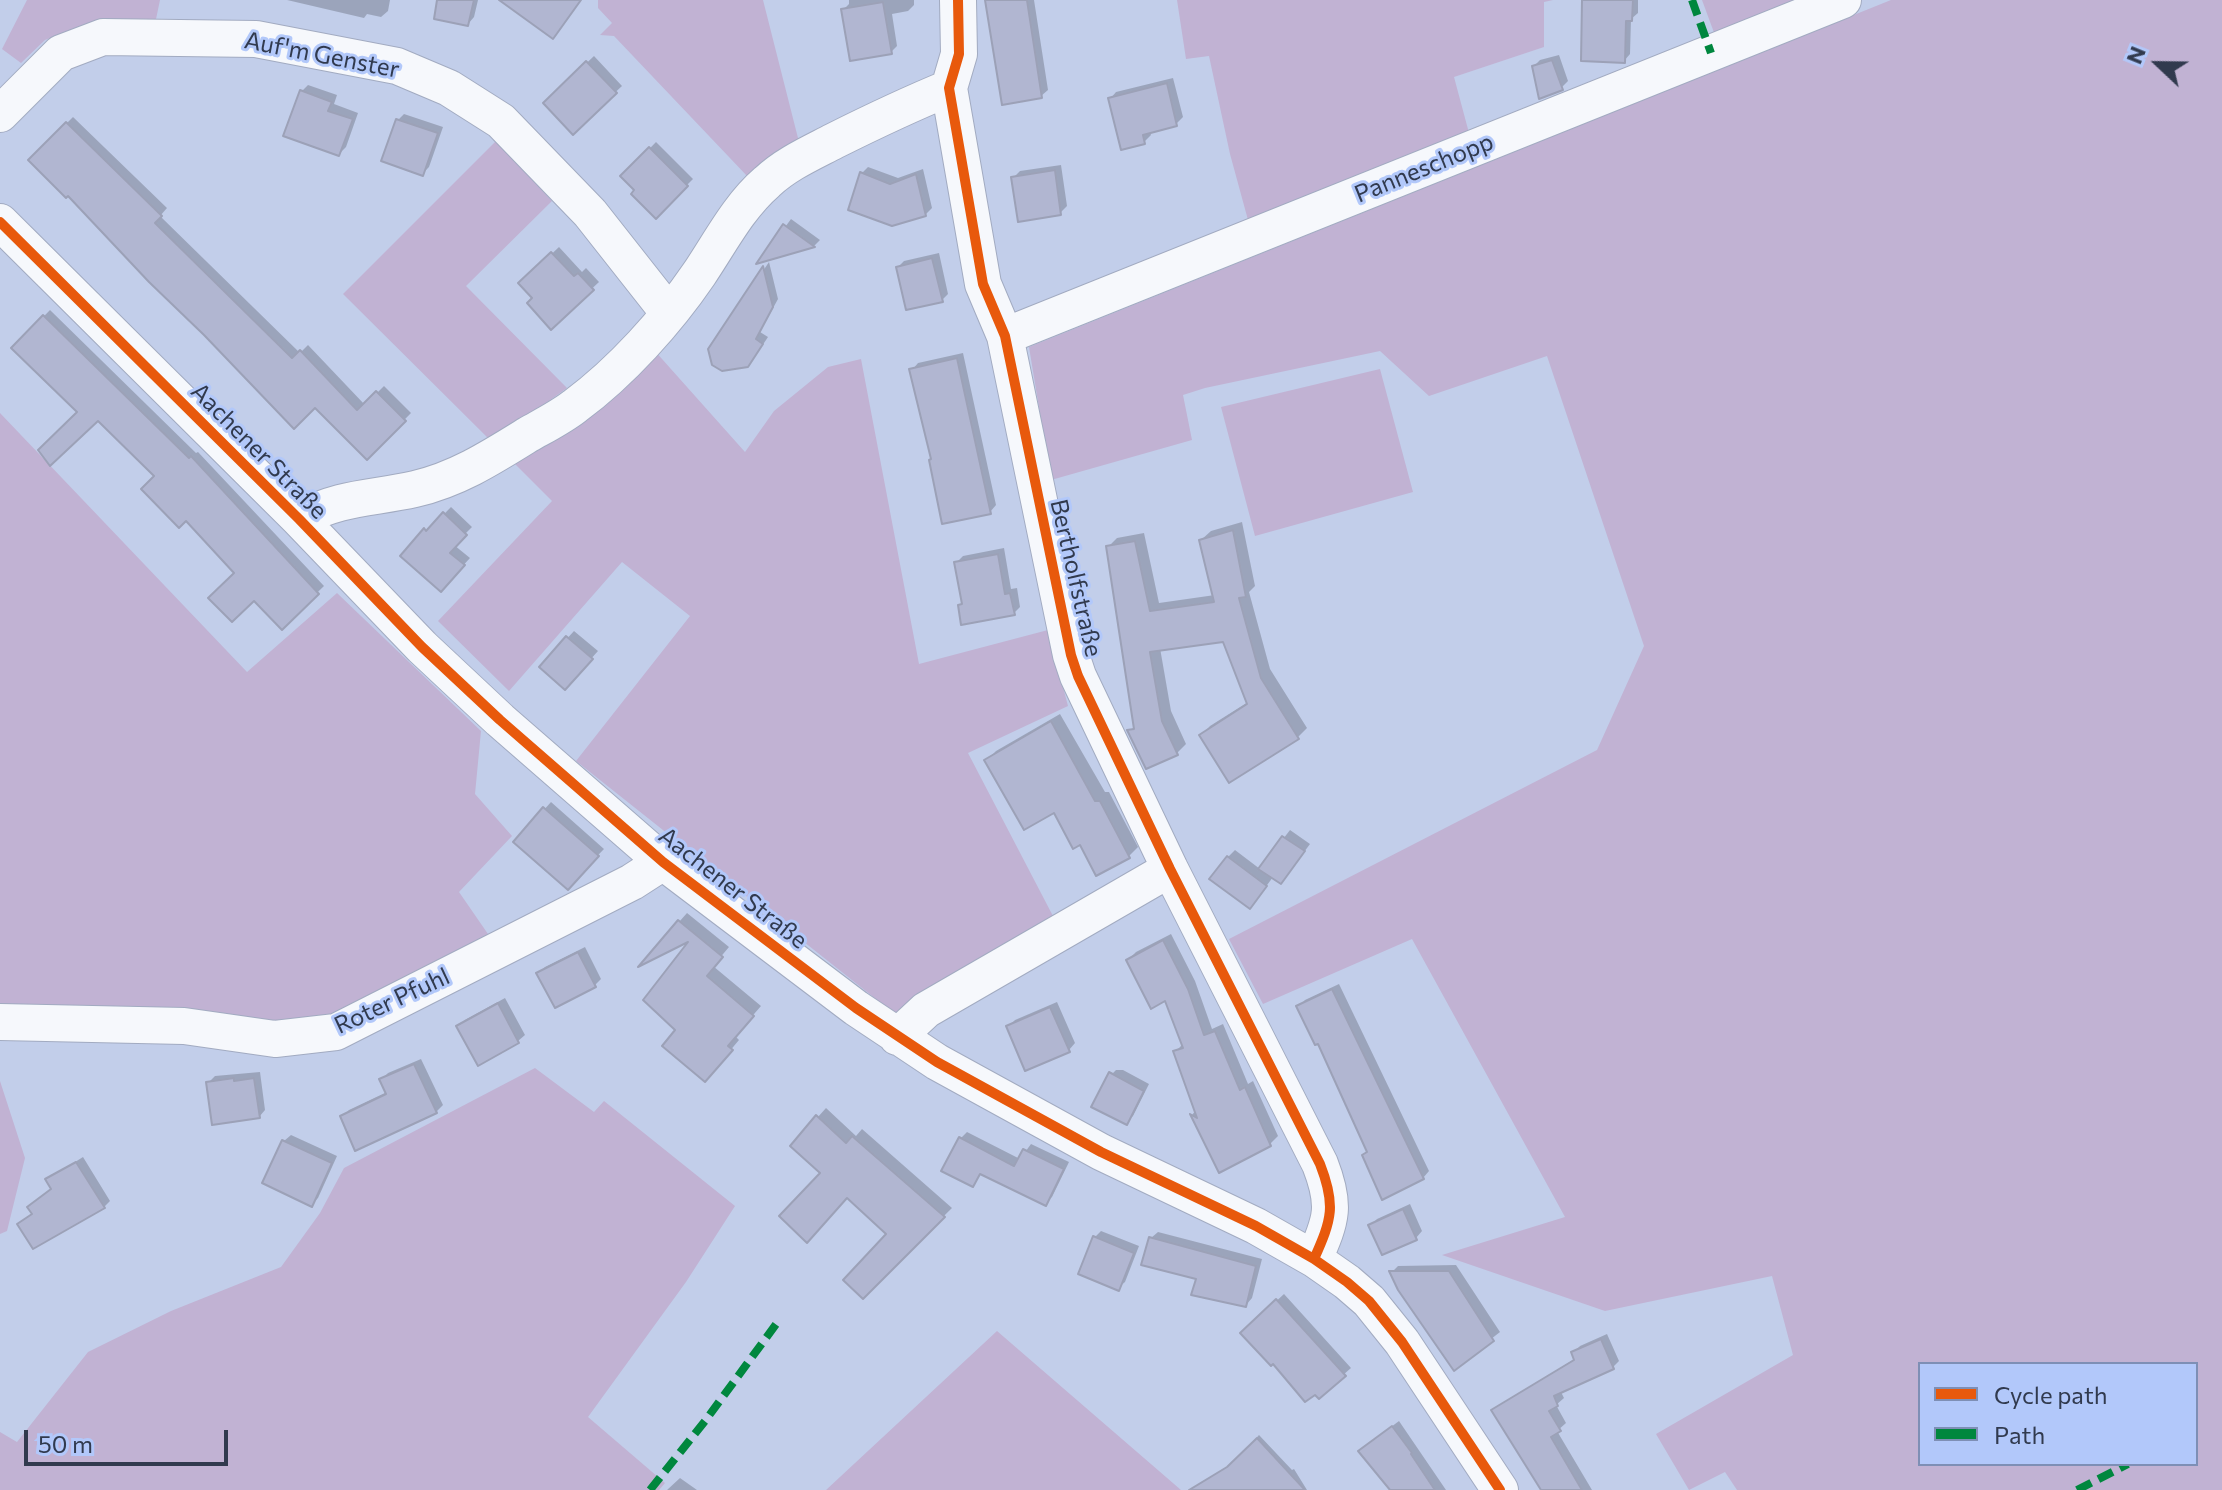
<!DOCTYPE html>
<meta charset="utf-8">
<style>
body{margin:0}
#map{position:relative;width:2222px;height:1490px;overflow:hidden;background:#c2ceea;font-family:Commissioner,sans-serif}
canvas{display:block}
.legend{position:absolute;left:1918px;top:1362px;width:280px;height:104px;box-sizing:border-box;background:#b2c8fa;border:2px solid #7e8fb5;margin:0;padding:10px 14px;list-style:none;font-size:24px;color:#313a4e}
.legend li{display:flex;align-items:center;gap:16px;height:40px}
.legend b{width:40px;border:2px solid #7e8fb5}
.north{position:absolute;left:2118px;top:24px;width:80px;height:80px;-webkit-text-stroke:6px #b2c8fa;paint-order:stroke;rotate:292deg;font-size:22px;font-weight:700;line-height:32px;text-align:center;color:#313a4e}
.north::after{content:'';display:block;margin:auto;width:28px;height:36px;background:#313a4e;clip-path:polygon(50% 0,100% 100%,50% 72%,0 100%)}
.scale{position:absolute;left:24px;top:1430px;width:204px;height:36px;box-sizing:border-box;border:4px solid #313a4e;border-top:0;padding-left:10px;font-size:24px;line-height:28px;white-space:nowrap;color:#313a4e;-webkit-text-stroke:6px #b2c8fa;paint-order:stroke}
</style>
<div id="map">
<canvas width="2222" height="1490"></canvas>
<ul class="legend">
<li><b style="height:10px;background:#e8590c"></b>Cycle path</li>
<li><b style="height:10px;background:#00873e"></b>Path</li>
</ul>
<div class="north">N</div>
<div class="scale">50 m</div>
</div>
<script>
const g = document.querySelector('canvas').getContext('2d');
g.lineJoin = 'round';
function fill(path, color) {
  g.fillStyle = color;
  g.fill(path, 'evenodd');
}
function stroke(path, color, width, dash) {
  g.strokeStyle = color;
  g.lineWidth = width;
  g.lineCap = dash ? 'butt' : 'round';
  g.setLineDash(dash || []);
  g.stroke(path);
}
function drawText(font, color, halo, rows, align = 'center') {
  g.font = font + ' Commissioner,sans-serif';
  g.lineWidth = 6;
  g.setLineDash([]);
  g.textBaseline = 'middle';
  g.strokeStyle = halo;
  g.fillStyle = color;
  for (const [text, x, y, turn = 0] of rows) {
    g.save();
    g.translate(x, y);
    g.rotate((+turn || 0) * Math.PI / 180);
    g.textAlign = isNaN(turn) ? turn : align;
    if (halo) g.strokeText(text, 0, 0);
    g.fillText(text, 0, 0);
    g.restore();
  }
}
fill(new Path2D(`
 M 27,0 L 160,0 L 155,24 L 84,25 L 45,40 L 21,63 L 2,49 Z
 M 598,0 L 763,0 L 799,142 L 748,177 L 614,36 L 600,35 L 612,23 L 598,8 Z
 M 1177,0 L 1553,0 L 1544,2 L 1544,47 L 1454,77 L 1469,133 L 1248,220 L 1230,154 L 1209,56 L 1186,59 Z
 M 1702,0 L 1804,0 L 1716,38 Z
 M 1891,0 L 2222,0 L 2222,1490 L 1737,1490 L 1725,1472 L 1689,1490 L 1656,1434 L 1793,1355 L 1772,1276 L 1605,1311 L 1442,1255 L 1565,1217 L 1412,939 L 1263,1004 L 1229,939 L 1597,750 L 1644,646 L 1547,356 L 1429,396 L 1380,351 L 1205,388 L 1183,395 L 1192,440 L 1051,480 L 1029,347 ZM 1920,1364 L 2196,1364 L 2196,1464 L 1920,1464 Z
 M 496,141 L 552,201 L 466,286 L 567,388 L 492,442 L 343,294 Z
 M 654,350 L 745,452 L 774,411 L 828,367 L 861,359 L 919,664 L 1048,630 L 1068,706 L 968,753 L 1054,918 L 896,1015 L 576,761 L 690,616 L 622,562 L 509,691 L 438,621 L 552,501 L 514,463 Z
 M 1380,369 L 1413,492 L 1255,536 L 1221,407 Z
 M 0,413 L 247,672 L 337,593 L 481,731 L 475,794 L 512,836 L 459,892 L 488,934 L 341,1020 L 279,1027 L 0,1006 Z
 M 535,1068 L 594,1112 L 604,1101 L 735,1206 L 686,1282 L 588,1417 L 665,1483 L 659,1490 L 0,1490 L 0,1432 L 17,1442 L 88,1352 L 171,1311 L 281,1267 L 320,1213 L 344,1168 Z
 M 0,1081 L 25,1158 L 7,1231 L 0,1234 Z
 M 997,1331 L 1181,1490 L 826,1490 Z`), '#c1b2d3');
fill(new Path2D(`
 M 287,0 L 390,0 L 388,11 L 381,17 L 367,14 L 364,18 Z
 M 439,0 L 478,0 L 474,17 L 468,24 Z
 M 849,0 L 914,0 L 914,5 L 908,11 L 892,14 L 897,46 L 891,52 L 843,10 L 849,4 Z
 M 987,0 L 1034,0 L 1048,90 L 1041,96 Z
 M 1584,0 L 1638,0 L 1638,13 L 1631,19 L 1630,54 L 1624,61 Z
 M 1559,55 L 1568,81 L 1561,88 L 1534,66 L 1540,60 Z
 M 594,56 L 622,86 L 573,132 L 545,103 Z
 M 1173,78 L 1183,117 L 1176,124 L 1150,131 L 1151,135 L 1144,142 L 1110,99 L 1116,92 Z
 M 308,85 L 337,95 L 334,104 L 358,113 L 346,147 L 339,154 L 302,91 Z
 M 404,114 L 443,127 L 429,167 L 423,173 L 398,120 Z
 M 73,117 L 167,208 L 160,216 L 300,353 L 308,345 L 365,405 L 384,386 L 411,413 L 367,458 L 315,405 L 30,160 Z
 M 656,142 L 693,179 L 656,216 L 623,176 Z
 M 1061,165 L 1067,206 L 1060,213 L 1013,178 L 1020,171 Z
 M 868,167 L 898,178 L 923,169 L 932,208 L 925,215 L 861,174 Z
 M 791,219 L 820,240 L 814,246 L 761,260 Z
 M 559,247 L 582,272 L 586,268 L 599,282 L 551,327 L 535,298 L 521,283 Z
 M 939,253 L 948,294 L 942,300 L 898,267 L 904,261 Z
 M 769,262 L 778,299 L 760,332 L 768,337 L 754,358 L 747,365 L 710,350 Z
 M 50,310 L 196,453 L 198,452 L 324,586 L 282,627 L 157,476 L 98,418 L 80,412 L 13,348 Z
 M 963,353 L 996,505 L 990,512 L 933,458 L 912,370 L 918,363 Z
 M 451,507 L 472,527 L 454,545 L 470,558 L 447,583 L 403,556 Z
 M 1242,522 L 1255,586 L 1249,592 L 1270,669 L 1307,728 L 1298,737 L 1230,781 L 1201,736 L 1210,726 L 1248,702 L 1225,640 L 1160,648 L 1171,711 L 1186,744 L 1177,753 L 1130,731 L 1136,725 L 1108,547 L 1117,538 L 1144,533 L 1159,603 L 1215,595 L 1201,540 L 1211,531 Z
 M 1004,548 L 1011,589 L 1017,588 L 1020,607 L 1014,613 L 960,606 L 964,602 L 956,563 L 963,556 Z
 M 574,631 L 598,651 L 571,681 L 542,666 Z
 M 1060,714 L 1105,792 L 1109,792 L 1138,847 L 1129,856 L 1081,842 L 1054,811 L 987,760 L 996,751 Z
 M 551,802 L 604,849 L 567,887 L 516,841 Z
 M 1290,830 L 1310,844 L 1287,875 L 1273,877 L 1256,900 L 1228,857 L 1235,850 L 1260,869 Z
 M 687,913 L 729,947 L 713,966 L 761,1006 L 735,1036 L 739,1040 L 713,1071 L 678,1030 L 695,936 L 679,922 Z
 M 1171,934 L 1195,981 L 1212,1029 L 1223,1024 L 1248,1084 L 1253,1081 L 1278,1136 L 1270,1144 L 1220,1170 L 1192,1115 L 1196,1110 L 1175,1052 L 1183,1044 L 1166,999 L 1128,960 L 1136,952 Z
 M 585,947 L 601,979 L 594,986 L 539,973 L 545,967 Z
 M 1339,984 L 1429,1171 L 1423,1178 L 1369,1151 L 1319,1041 L 1299,1006 L 1305,1000 Z
 M 505,998 L 525,1035 L 518,1041 L 459,1027 L 465,1020 Z
 M 1057,1002 L 1075,1043 L 1069,1050 L 1008,1027 L 1015,1020 Z
 M 421,1059 L 443,1105 L 436,1112 L 342,1117 L 349,1110 L 387,1092 L 381,1080 L 388,1073 Z
 M 1116,1070 L 1123,1070 L 1149,1084 L 1133,1116 L 1126,1122 L 1109,1077 Z
 M 260,1072 L 265,1110 L 259,1117 L 209,1082 L 215,1076 Z
 M 826,1108 L 856,1136 L 862,1129 L 952,1208 L 863,1296 L 889,1234 L 793,1145 Z
 M 967,1132 L 1020,1159 L 1031,1144 L 1069,1162 L 1052,1197 L 1045,1203 L 982,1172 L 972,1185 L 961,1138 Z
 M 291,1135 L 337,1156 L 318,1198 L 312,1204 L 284,1141 Z
 M 83,1157 L 110,1201 L 104,1207 L 20,1224 L 34,1213 L 53,1188 L 48,1179 Z
 M 1410,1204 L 1422,1231 L 1416,1238 L 1371,1225 L 1377,1219 Z
 M 1101,1231 L 1139,1246 L 1125,1282 L 1118,1288 L 1095,1237 Z
 M 1158,1232 L 1262,1259 L 1252,1298 L 1246,1305 L 1151,1238 Z
 M 1456,1265 L 1500,1332 L 1454,1368 L 1392,1272 L 1398,1266 Z
 M 1284,1294 L 1351,1368 L 1319,1396 L 1242,1333 Z
 M 1607,1334 L 1619,1361 L 1613,1367 L 1561,1392 L 1564,1398 L 1556,1405 L 1566,1423 L 1557,1431 L 1592,1490 L 1542,1490 L 1494,1410 L 1576,1358 L 1573,1353 L 1580,1346 Z
 M 1399,1421 L 1446,1490 L 1392,1490 L 1367,1445 Z
 M 1259,1435 L 1292,1470 L 1294,1469 L 1307,1490 L 1199,1490 L 1232,1465 Z
 M 680,1478 L 697,1490 L 667,1490 Z`), '#0003');
const building = new Path2D(`
 M 437,0 L 474,0 L 468,26 L 434,19 Z
 M 499,0 L 581,0 L 553,39 Z
 M 985,0 L 1027,0 L 1042,98 L 1002,105 Z
 M 1582,0 L 1633,0 L 1632,21 L 1626,21 L 1625,63 L 1581,61 Z
 M 883,2 L 892,54 L 850,61 L 841,9 Z
 M 1552,60 L 1563,90 L 1539,99 L 1532,66 Z
 M 586,61 L 617,93 L 573,135 L 543,103 Z
 M 1167,83 L 1177,126 L 1143,135 L 1145,144 L 1121,150 L 1108,98 Z
 M 300,90 L 332,102 L 328,111 L 353,119 L 339,156 L 283,136 Z
 M 396,119 L 438,133 L 423,176 L 381,161 Z
 M 66,122 L 162,216 L 155,223 L 292,358 L 300,350 L 357,410 L 376,391 L 406,421 L 367,460 L 315,408 L 294,429 L 204,335 L 149,282 L 68,196 L 66,198 L 28,160 Z
 M 649,147 L 688,186 L 656,219 L 631,194 L 634,190 L 620,176 Z
 M 1055,170 L 1061,215 L 1018,222 L 1011,177 Z
 M 860,172 L 890,184 L 916,174 L 926,216 L 892,226 L 848,210 Z
 M 783,224 L 815,247 L 756,264 Z
 M 551,252 L 574,276 L 578,273 L 594,290 L 551,330 L 527,303 L 532,298 L 518,283 Z
 M 932,258 L 943,302 L 906,310 L 896,267 Z
 M 763,266 L 773,307 L 756,339 L 763,344 L 748,367 L 722,371 L 712,365 L 708,349 Z
 M 43,315 L 189,458 L 191,456 L 319,594 L 282,630 L 254,601 L 232,622 L 208,598 L 234,573 L 186,521 L 179,528 L 141,489 L 154,476 L 98,421 L 50,466 L 38,450 L 77,412 L 11,348 Z
 M 957,358 L 991,514 L 942,524 L 929,460 L 931,459 L 909,369 Z
 M 443,512 L 467,535 L 450,553 L 465,565 L 441,592 L 400,556 L 424,528 L 426,531 Z
 M 1233,530 L 1246,597 L 1239,598 L 1261,678 L 1299,739 L 1229,783 L 1199,735 L 1247,704 L 1223,642 L 1150,652 L 1162,721 L 1178,755 L 1146,769 L 1127,730 L 1134,729 L 1106,546 L 1135,541 L 1150,611 L 1214,602 L 1199,540 Z
 M 998,554 L 1005,594 L 1010,593 L 1015,615 L 961,625 L 958,605 L 962,604 L 954,562 Z
 M 566,636 L 593,659 L 565,690 L 539,667 Z
 M 1051,721 L 1095,801 L 1100,801 L 1130,858 L 1096,876 L 1080,845 L 1073,849 L 1054,813 L 1024,830 L 984,760 Z
 M 543,807 L 599,856 L 568,890 L 513,842 Z
 M 1282,836 L 1305,851 L 1281,884 L 1258,869 Z
 M 1227,856 L 1267,886 L 1250,909 L 1209,879 Z
 M 678,920 L 723,957 L 707,976 L 754,1016 L 728,1046 L 733,1050 L 705,1082 L 662,1046 L 675,1030 L 643,1000 L 688,942 L 638,967 Z
 M 1163,940 L 1188,989 L 1204,1035 L 1215,1031 L 1240,1090 L 1245,1087 L 1271,1146 L 1219,1173 L 1190,1114 L 1197,1118 L 1173,1051 L 1183,1048 L 1165,1001 L 1151,1009 L 1126,960 Z
 M 578,952 L 596,987 L 555,1008 L 536,973 Z
 M 1332,989 L 1424,1179 L 1382,1200 L 1362,1155 L 1367,1152 L 1318,1044 L 1315,1045 L 1296,1006 Z
 M 498,1003 L 519,1043 L 478,1066 L 456,1026 Z
 M 1050,1007 L 1070,1052 L 1025,1071 L 1006,1026 Z
 M 414,1064 L 437,1113 L 355,1151 L 340,1116 L 386,1094 L 379,1079 Z
 M 1109,1072 L 1144,1091 L 1127,1125 L 1091,1107 Z
 M 234,1078 L 234,1081 L 254,1078 L 260,1118 L 212,1125 L 206,1082 Z
 M 816,1115 L 846,1143 L 852,1136 L 945,1217 L 863,1299 L 843,1280 L 886,1234 L 847,1198 L 807,1243 L 779,1216 L 820,1173 L 790,1146 Z
 M 959,1137 L 1014,1166 L 1023,1149 L 1064,1169 L 1046,1206 L 980,1174 L 973,1187 L 941,1171 Z
 M 282,1140 L 332,1163 L 312,1207 L 262,1183 Z
 M 76,1162 L 105,1208 L 33,1249 L 17,1224 L 32,1214 L 27,1207 L 51,1189 L 45,1179 Z
 M 1403,1209 L 1417,1240 L 1382,1255 L 1368,1225 Z
 M 1093,1236 L 1134,1253 L 1119,1291 L 1078,1274 Z
 M 1149,1237 L 1256,1266 L 1246,1307 L 1191,1295 L 1196,1279 L 1141,1265 Z
 M 1389,1271 L 1449,1271 L 1494,1341 L 1454,1371 L 1398,1290 Z
 M 1276,1299 L 1346,1376 L 1319,1399 L 1315,1395 L 1305,1402 L 1273,1364 L 1271,1366 L 1240,1333 Z
 M 1601,1339 L 1614,1369 L 1554,1396 L 1558,1406 L 1549,1411 L 1561,1431 L 1551,1437 L 1582,1490 L 1541,1490 L 1491,1410 L 1574,1360 L 1571,1352 Z
 M 1392,1426 L 1412,1453 L 1411,1454 L 1435,1490 L 1390,1490 L 1358,1451 Z
 M 1257,1438 L 1305,1490 L 1189,1490 L 1227,1467 Z`);
fill(building, '#b1b6d1');
stroke(building, '#9ca1b7', 2);
const minor = new Path2D(`
 M 958,0 L 959,54 L 949,88 L 983,284 L 1005,336 L 1071,655 L 1078,676 L 1170,869 L 1320,1164 C 1336,1205 1332,1219 1314,1259
 M 0,114 L 61,53 L 103,37 L 256,39 L 397,66 L 449,88 L 501,121 L 590,213 L 668,312
 M 0,222 L 299,519 L 422,647 L 500,720 L 663,862 L 856,1008 L 937,1062 L 1101,1152 L 1256,1226 L 1314,1259 L 1347,1282 L 1369,1301 L 1402,1342 L 1500,1490
 M 1005,336 L 1843,0
 M 299,519 C 343,496 371,499 415,489 C 458,479 492,457 529,434 C 545,425 561,417 575,406 C 621,372 667,321 699,274 C 720,243 738,207 767,182 C 786,164 811,153 834,141 C 872,122 910,104 949,88
 M 0,1022 L 184,1026 L 275,1039 L 336,1032 L 632,882 L 663,862
 M 897,1037 L 926,1010 L 1170,869`);
stroke(minor, '#a2abc1', 38);
stroke(minor, '#f6f8fc', 36);
stroke(new Path2D(`
 M 1692,0 L 1711,53
 M 650,1490 L 705,1421 L 777,1323
 M 2077,1490 L 2128,1464`), '#00873e', 8, [16, 8]);
stroke(new Path2D(`
 M 958,0 L 959,54 L 949,88 L 983,284 L 1005,336 L 1071,655 L 1078,676 L 1170,869 L 1320,1164 C 1336,1205 1332,1219 1314,1259
 M 0,222 L 299,519 L 422,647 L 500,720 L 663,862 L 856,1008 L 937,1062 L 1101,1152 L 1256,1226 L 1314,1259 L 1347,1282 L 1369,1301 L 1402,1342 L 1500,1490`), '#e8590c', 10);
drawText('24px', '#313a4e', '#b2c8fa', [
 ["Auf'm Genster",322,55,11],
 ["Panneschopp",1424,168,-22],
 ["Aachener Straße",259,451,45],
 ["Bertholfstraße",1076,578,77],
 ["Aachener Straße",733,888,38],
 ["Roter Pfuhl",392,1001,-25]
]);
</script>
